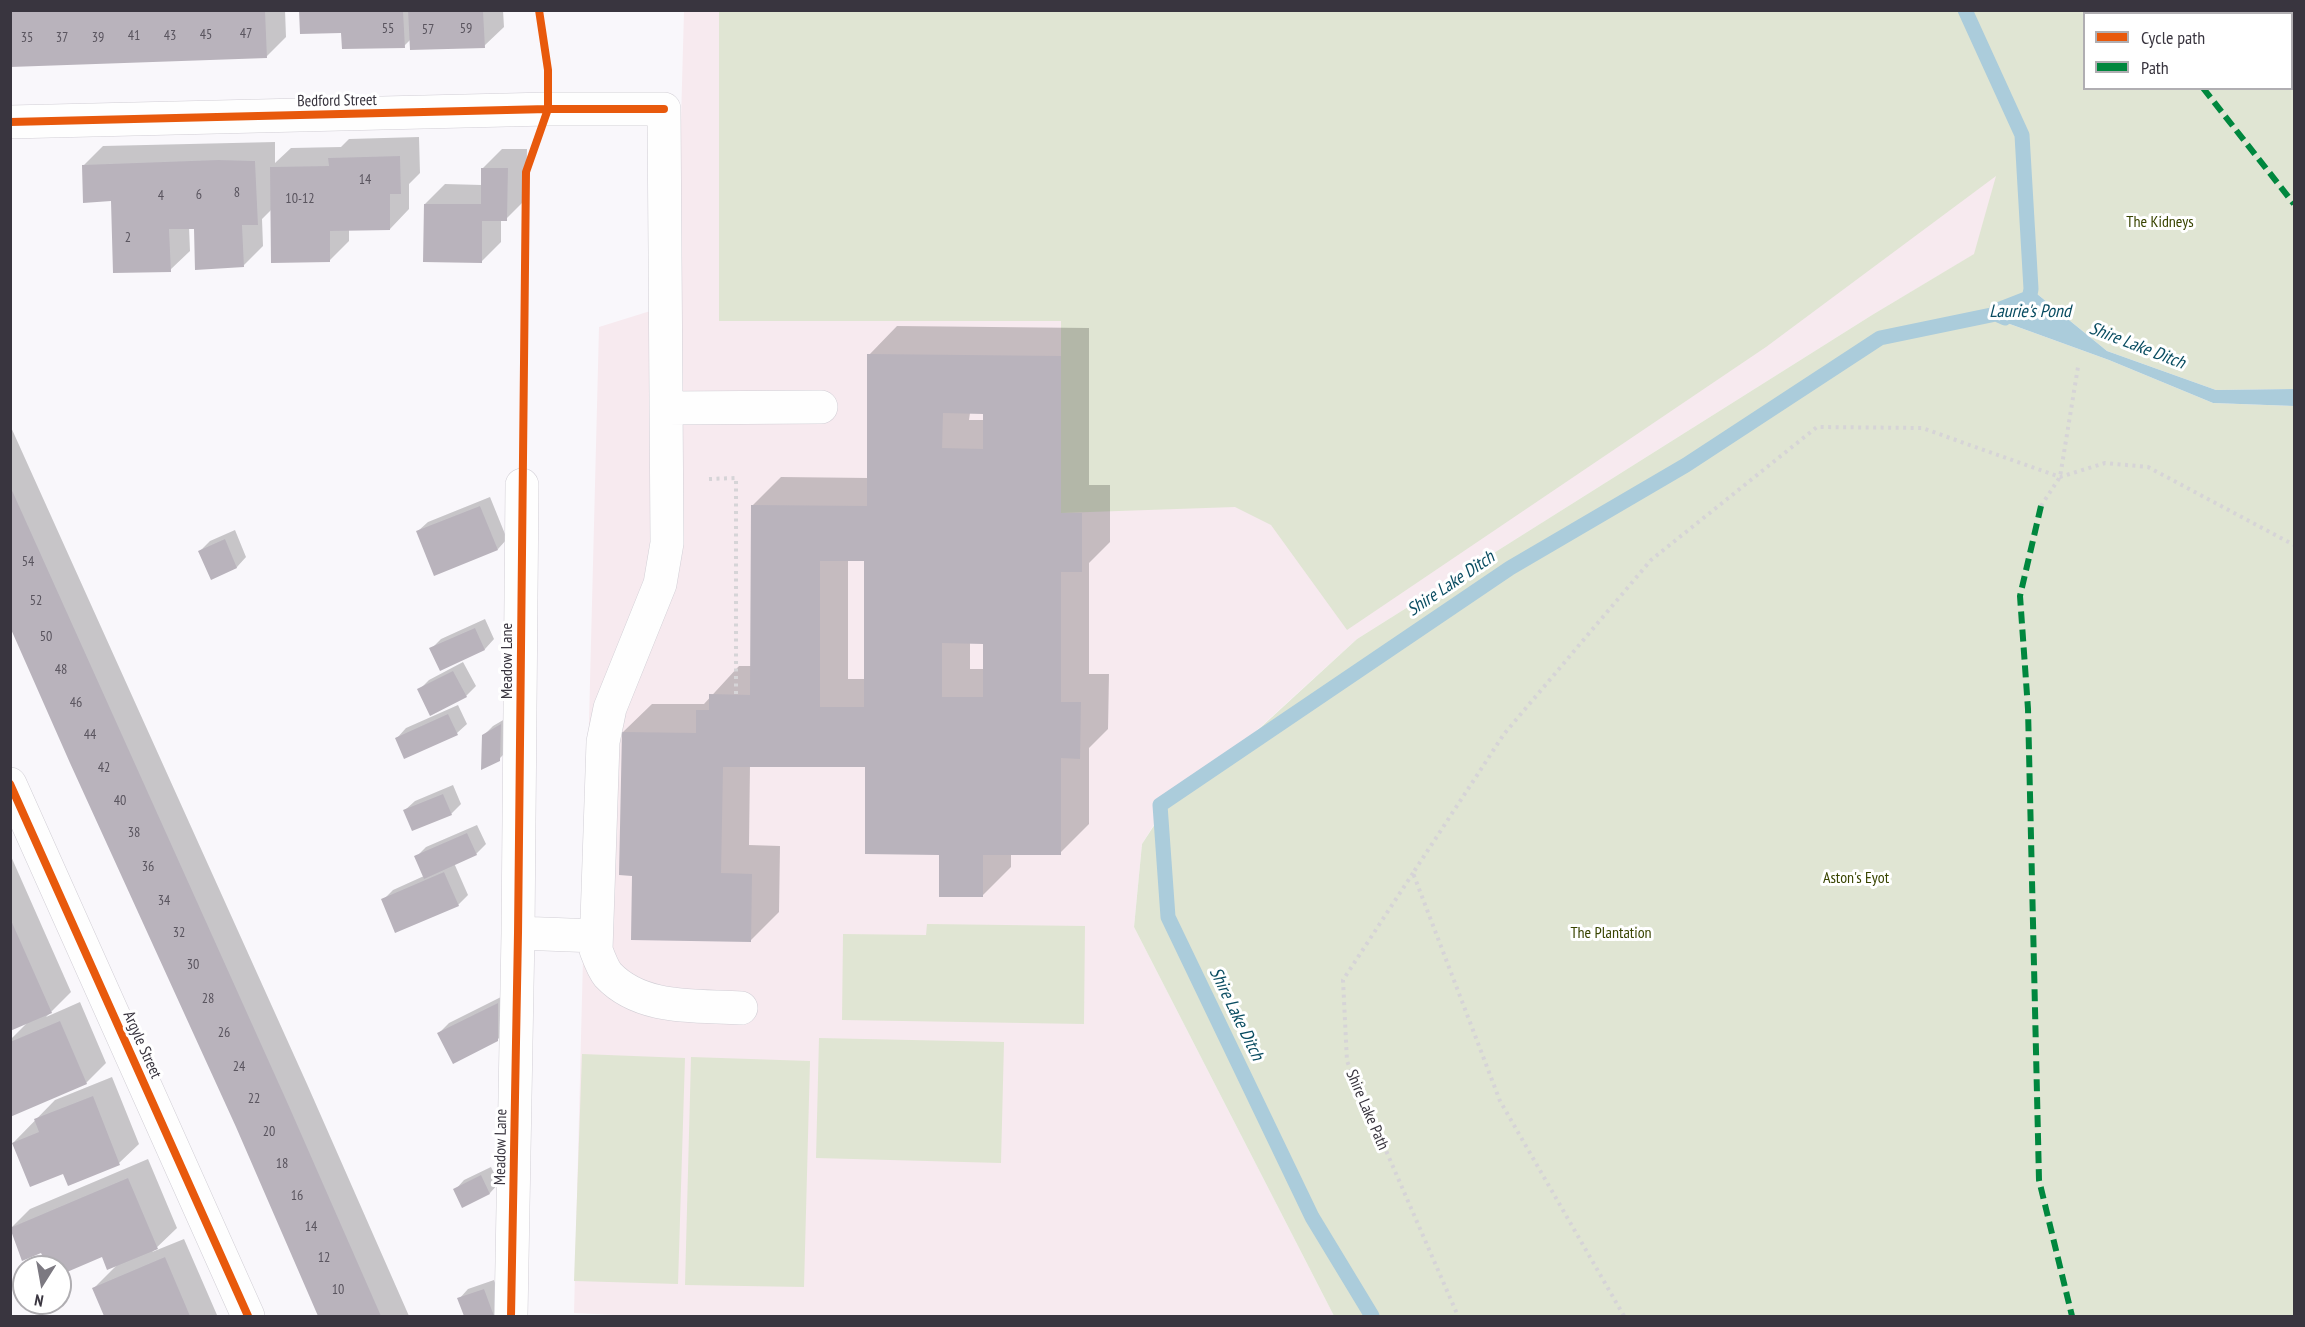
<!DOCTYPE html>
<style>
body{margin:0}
#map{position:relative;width:2305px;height:1327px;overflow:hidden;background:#f9f7fb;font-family:"PT Sans Narrow",sans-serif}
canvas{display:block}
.frame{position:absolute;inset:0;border:12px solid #39353f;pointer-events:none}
.legend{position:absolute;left:2083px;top:12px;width:210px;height:78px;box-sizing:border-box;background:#fff;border:2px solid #b0aeb2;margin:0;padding:8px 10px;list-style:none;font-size:18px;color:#39353f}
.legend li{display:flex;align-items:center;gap:12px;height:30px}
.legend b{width:30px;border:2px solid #b0aeb2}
.north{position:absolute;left:12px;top:1255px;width:60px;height:60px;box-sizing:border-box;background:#fff;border:2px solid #b0aeb2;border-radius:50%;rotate:191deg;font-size:16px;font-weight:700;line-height:24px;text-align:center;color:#39353f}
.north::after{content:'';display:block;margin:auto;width:21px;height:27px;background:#7c7981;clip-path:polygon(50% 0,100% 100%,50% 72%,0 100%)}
</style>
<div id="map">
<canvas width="2305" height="1327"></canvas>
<div class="frame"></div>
<ul class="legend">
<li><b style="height:8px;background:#e8590c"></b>Cycle path</li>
<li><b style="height:8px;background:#00873e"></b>Path</li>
</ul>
<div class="north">N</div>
</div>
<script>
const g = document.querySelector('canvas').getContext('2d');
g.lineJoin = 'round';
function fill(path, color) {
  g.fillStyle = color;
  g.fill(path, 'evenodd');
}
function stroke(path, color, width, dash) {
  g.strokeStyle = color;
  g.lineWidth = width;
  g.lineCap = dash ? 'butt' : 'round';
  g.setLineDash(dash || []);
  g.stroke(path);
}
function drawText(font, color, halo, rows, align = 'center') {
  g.font = font + ' "PT Sans Narrow",sans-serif';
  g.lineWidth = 6;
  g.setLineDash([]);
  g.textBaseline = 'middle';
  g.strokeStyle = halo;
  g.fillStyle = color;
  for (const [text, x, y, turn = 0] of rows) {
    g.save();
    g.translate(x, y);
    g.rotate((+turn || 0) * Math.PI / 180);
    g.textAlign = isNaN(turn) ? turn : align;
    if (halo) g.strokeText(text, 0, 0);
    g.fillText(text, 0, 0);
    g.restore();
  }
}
fill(new Path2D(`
 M 684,11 L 1911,11 L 1997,175 L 1975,254 L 1872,315 L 1357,639 L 1155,823 L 1142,844 L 1134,927 L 1334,1316 L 633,1316 L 574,1313 L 599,327 L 676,303 Z`), '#f7eaef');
fill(new Path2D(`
 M 719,11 L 2294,11 L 2294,389 L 2216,390 L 2107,351 L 2031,289 L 1988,321 L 1996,319 L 2109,360 L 2213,403 L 2294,406 L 2294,1316 L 1334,1316 L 1134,927 L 1142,844 L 1155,824 L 1165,814 L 1165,807 L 1199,784 L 1357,639 L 1872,315 L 1974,254 L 1996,176 L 1766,347 L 1347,630 L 1271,525 L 1235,507 L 1061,513 L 1061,321 L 719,321 ZM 2084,14 L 2292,14 L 2292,88 L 2084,88 Z
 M 927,924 L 1085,926 L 1084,1024 L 842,1020 L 843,934 L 926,935 Z
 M 819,1038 L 1004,1042 L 1001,1163 L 816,1158 Z
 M 582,1054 L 685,1058 L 678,1284 L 574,1281 Z
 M 691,1057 L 810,1061 L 804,1287 L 685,1285 Z`), '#e0e5d3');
fill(new Path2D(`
 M 2031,289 L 2107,351 L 2216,390 L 2294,389 L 2294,406 L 2213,403 L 2109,360 L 1996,319 L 1987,321 L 1990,305 Z`), '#abccdb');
fill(new Path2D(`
 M 10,10 L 285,10 L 286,37 L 266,57 Z
 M 301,10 L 503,10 L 504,27 L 484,46 L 411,39 L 404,46 L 343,31 Z
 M 419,137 L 420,173 L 409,184 L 409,209 L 390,229 L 349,229 L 349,241 L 330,260 L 272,209 L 262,219 L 263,246 L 243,266 L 195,227 L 189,227 L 190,251 L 170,270 L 83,166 L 103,146 L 275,142 L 275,163 L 291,148 L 341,147 L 349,139 Z
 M 502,149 L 527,149 L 526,199 L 506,219 L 501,219 L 501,242 L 481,262 L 425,204 L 445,184 L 482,185 L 482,169 Z
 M 897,326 L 1089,328 L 1089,485 L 1110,485 L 1110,542 L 1089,563 L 1089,674 L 1109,674 L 1108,729 L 1089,748 L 1089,824 L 1060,853 L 1011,853 L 1011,867 L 982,896 L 940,853 L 867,766 L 750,765 L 749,845 L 780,846 L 779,912 L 750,941 L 634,874 L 623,732 L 652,704 L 704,704 L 739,666 L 752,666 L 752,506 L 781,477 L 869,478 L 869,355 ZM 970,413 L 985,413 L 985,420 L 969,420 ZM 848,560 L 865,560 L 866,679 L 848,679 ZM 970,642 L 985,642 L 985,669 L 970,669 Z
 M 10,425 L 307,1084 L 409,1316 L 320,1316 L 237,1126 L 10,624 Z
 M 490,497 L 507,539 L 498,549 L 418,531 L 428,522 Z
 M 235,530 L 246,557 L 237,567 L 212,578 L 200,551 L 210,541 Z
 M 485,619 L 494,639 L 485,649 L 441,669 L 431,649 L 441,639 Z
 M 463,662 L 476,686 L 466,696 L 419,690 L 429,680 Z
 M 458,705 L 467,724 L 457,733 L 397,738 L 406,728 Z
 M 510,716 L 509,749 L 499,759 L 483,736 L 493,726 Z
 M 453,785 L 461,804 L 451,814 L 405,810 L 415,801 Z
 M 477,825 L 486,844 L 476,854 L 454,863 L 468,895 L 458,905 L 383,900 L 393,890 L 424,876 L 416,857 L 426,847 Z
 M 10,854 L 71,992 L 46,1017 L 80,1002 L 106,1063 L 86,1083 L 10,1116 L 10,1040 L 29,1021 L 10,1029 Z
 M 507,994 L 507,1030 L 497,1040 L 439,1033 L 449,1023 Z
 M 112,1077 L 139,1144 L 119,1163 L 63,1172 L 13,1143 L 55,1100 Z
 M 148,1159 L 177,1228 L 152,1252 L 184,1239 L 217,1315 L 215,1316 L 105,1316 L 93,1289 L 118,1264 L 103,1255 L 60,1273 L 60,1267 L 49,1267 L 42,1251 L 10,1229 L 30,1209 Z
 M 491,1167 L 499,1183 L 490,1193 L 463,1206 L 455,1190 L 464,1180 Z
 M 494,1280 L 504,1307 L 494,1316 L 465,1316 L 459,1299 L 468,1289 Z`), '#0003');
stroke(new Path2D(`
 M 1965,10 L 2022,135 L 2031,289 L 2027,310
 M 1372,1316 L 1312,1217 L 1168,917 L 1160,805 L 1510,568 L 1686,465 L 1880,338 L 1996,314 L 2005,318`), '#abccdb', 15);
fill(new Path2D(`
 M 10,10 L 265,10 L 267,58 L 10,67 Z
 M 299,10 L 403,10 L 405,48 L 342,49 L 341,33 L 300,34 Z
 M 408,10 L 483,10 L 485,48 L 410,50 Z
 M 400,156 L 401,194 L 390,194 L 390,230 L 330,231 L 330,262 L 271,263 L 270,167 L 329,166 L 328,158 Z
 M 218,160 L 255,161 L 258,225 L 242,225 L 244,267 L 195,270 L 194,229 L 169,229 L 171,272 L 113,273 L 111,201 L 83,203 L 82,165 Z
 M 481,168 L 508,168 L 507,221 L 482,221 L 482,263 L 423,262 L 424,204 L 481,204 Z
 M 867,354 L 1061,356 L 1061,513 L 1082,513 L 1082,572 L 1061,572 L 1061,702 L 1081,702 L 1080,759 L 1061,758 L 1061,855 L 983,855 L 983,897 L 939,897 L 939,855 L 865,854 L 865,767 L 723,767 L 721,873 L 752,874 L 751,942 L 631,940 L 632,876 L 619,875 L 622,732 L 696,733 L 696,710 L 709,710 L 709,694 L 750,695 L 751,505 L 867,506 ZM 943,413 L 983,414 L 983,449 L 942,448 ZM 820,561 L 864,561 L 864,707 L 820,707 ZM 942,643 L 983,644 L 983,697 L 942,697 Z
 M 10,486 L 288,1104 L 381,1316 L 318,1316 L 236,1127 L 70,763 L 10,627 Z
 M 480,506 L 498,550 L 434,576 L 416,531 Z
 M 225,539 L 237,568 L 211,580 L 198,551 Z
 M 475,628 L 485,650 L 440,671 L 429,648 Z
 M 453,671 L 467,697 L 430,716 L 417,689 Z
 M 448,714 L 458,735 L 404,759 L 395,738 Z
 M 501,724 L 500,761 L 481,770 L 482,735 Z
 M 443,794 L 452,815 L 412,831 L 403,810 Z
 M 467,833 L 477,855 L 424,879 L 414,856 Z
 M 444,872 L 459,906 L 395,933 L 381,899 Z
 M 10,918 L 52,1013 L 10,1031 Z
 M 498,1003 L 498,1041 L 453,1064 L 437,1033 Z
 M 60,1021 L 87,1084 L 10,1117 L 10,1042 Z
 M 93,1096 L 120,1165 L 68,1186 L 63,1174 L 30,1187 L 12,1143 L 39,1132 L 34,1119 Z
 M 481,1175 L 490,1194 L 462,1208 L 453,1189 Z
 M 128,1178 L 158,1249 L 107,1270 L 102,1257 L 60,1275 L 60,1267 L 48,1267 L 41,1253 L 22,1261 L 10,1228 Z
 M 165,1257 L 190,1316 L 104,1316 L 92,1288 Z
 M 484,1289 L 494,1316 L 464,1316 L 457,1298 Z`), '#b9b3bc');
const minor = new Path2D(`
 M 10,122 L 548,109 L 664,109 L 667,543 L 660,584 L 610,708 L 603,742 L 596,950 C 599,958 603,969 608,975 C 642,1011 697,1005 741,1008
 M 666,408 L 821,407
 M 10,784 L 248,1316
 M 518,933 L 596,936
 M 511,1316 L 518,933 L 522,485`);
stroke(minor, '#d1ced5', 34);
stroke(new Path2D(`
 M 709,479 L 736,478 L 736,694
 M 2041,506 L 2060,477 L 2078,367
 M 1413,873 L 1343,980 L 1347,1061 L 1458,1316
 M 1624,1316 L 1500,1101 L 1413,873 L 1504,734 L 1651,560 L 1817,427 L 1922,428 L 2060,477 L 2105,463 L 2148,467 L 2294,545`), '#d6d4d7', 4, [3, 4.5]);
stroke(minor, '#fefefe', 33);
stroke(new Path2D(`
 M 2140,10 L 2143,14
 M 2203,88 L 2294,204
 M 2041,506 L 2020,596 L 2028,709 L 2039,1180 L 2072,1316`), '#00873e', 6, [12, 6]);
stroke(new Path2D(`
 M 10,122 L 548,109 L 664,109
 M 10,784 L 248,1316
 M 511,1316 L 518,933 L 526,172 L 548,109 L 548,70 L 539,10`), '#e8590c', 8);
drawText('14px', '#59545e', null, [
 ["55",388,29],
 ["59",466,29],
 ["57",428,30],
 ["47",246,34],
 ["45",206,35],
 ["41",134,36],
 ["43",170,36],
 ["35",27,38],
 ["37",62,38],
 ["39",98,38],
 ["14",365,180],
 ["8",237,193],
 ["6",199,195],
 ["4",161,196],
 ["10-12",300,199],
 ["2",128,238],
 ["54",28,562],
 ["52",36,601],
 ["50",46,637],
 ["48",61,670],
 ["46",76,703],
 ["44",90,735],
 ["42",104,768],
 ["40",120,801],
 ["38",134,833],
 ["36",148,867],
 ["34",164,901],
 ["32",179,933],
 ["30",193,965],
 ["28",208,999],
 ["26",224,1033],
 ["24",239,1067],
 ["22",254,1099],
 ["20",269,1132],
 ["18",282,1164],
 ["16",297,1196],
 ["14",311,1227],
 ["12",324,1258],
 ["10",338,1290]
]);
drawText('16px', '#39353f', '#fff', [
 ["Bedford Street",337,101,-1],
 ["Meadow Lane",507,661,-90],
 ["Argyle Street",142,1045,66],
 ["Shire Lake Path",1367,1110,67],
 ["Meadow Lane",501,1147,-89]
]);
drawText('16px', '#394400', '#fff', [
 ["The Kidneys",2160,222],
 ["Aston's Eyot",1856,878],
 ["The Plantation",1611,933]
]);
drawText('italic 18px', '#094c61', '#fff', [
 ["Laurie's Pond",2030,312],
 ["Shire Lake Ditch",2137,346,21],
 ["Shire Lake Ditch",1451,584,-34],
 ["Shire Lake Ditch",1236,1014,64]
]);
</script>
